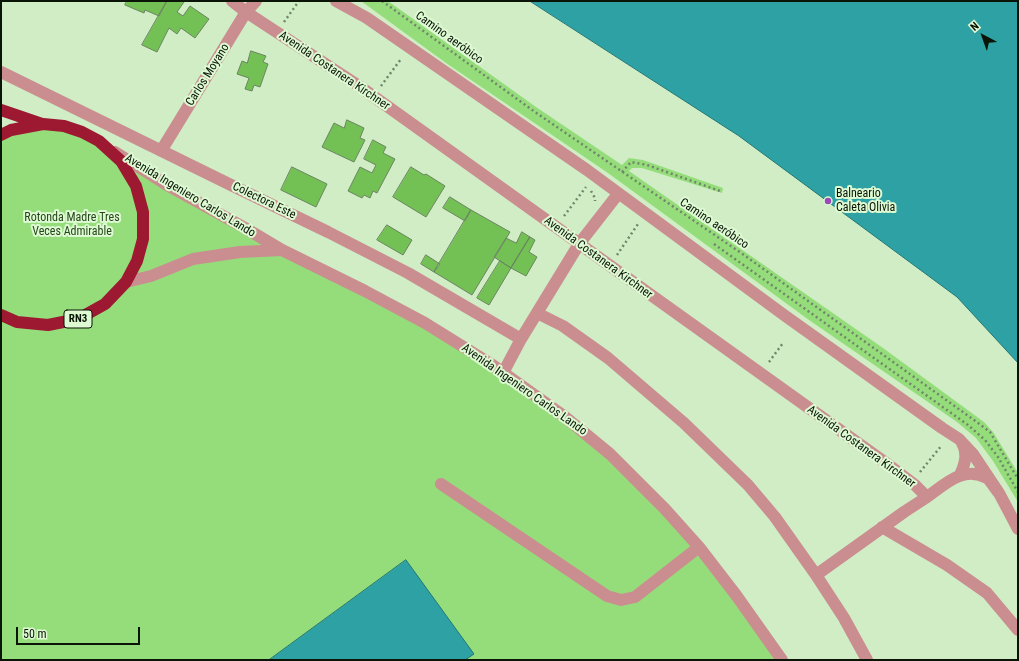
<!DOCTYPE html>
<meta charset="utf-8">
<style>
body{margin:0}
#map{position:relative;width:1019px;height:661px;overflow:hidden;background:#d0edc6;font-family:"Roboto Condensed",sans-serif}
canvas{display:block}
.frame{position:absolute;inset:0;border:2px solid #0a1407;pointer-events:none}
.north{position:absolute;left:963px;top:16px;width:40px;height:40px;-webkit-text-stroke:3px #ddfad3;paint-order:stroke;rotate:319deg;font-size:11px;font-weight:700;line-height:16px;text-align:center;color:#0a1407}
.north::after{content:'';display:block;margin:auto;width:14px;height:18px;background:#0a1407;clip-path:polygon(50% 0,100% 100%,50% 72%,0 100%)}
.scale{position:absolute;left:16px;top:627px;width:124px;height:18px;box-sizing:border-box;border:2px solid #0a1407;border-top:0;padding-left:5px;font-size:12px;line-height:14px;white-space:nowrap;color:#0a1407;-webkit-text-stroke:3px #ddfad3;paint-order:stroke}
</style>
<div id="map">
<canvas width="1019" height="661"></canvas>
<div class="frame"></div>
<div class="north">N</div>
<div class="scale">50 m</div>
</div>
<script>
const g = document.querySelector('canvas').getContext('2d');
g.lineJoin = 'round';
function fill(path, color) {
  g.fillStyle = color;
  g.fill(path, 'evenodd');
}
function stroke(path, color, width, dash) {
  g.strokeStyle = color;
  g.lineWidth = width;
  g.lineCap = dash ? 'butt' : 'round';
  g.setLineDash(dash || []);
  g.stroke(path);
}
function drawText(font, color, halo, rows, align = 'center') {
  g.font = font + ' "Roboto Condensed",sans-serif';
  g.lineWidth = 4;
  g.setLineDash([]);
  g.textBaseline = 'middle';
  g.strokeStyle = halo;
  g.fillStyle = color;
  for (const [text, x, y, turn = 0] of rows) {
    g.save();
    g.translate(x, y);
    g.rotate((+turn || 0) * Math.PI / 180);
    g.textAlign = isNaN(turn) ? turn : align;
    if (halo) g.strokeText(text, 0, 0);
    g.fillText(text, 0, 0);
    g.restore();
  }
}
fill(new Path2D(`
 M 361,1 L 388,1 L 536,107 L 622,165 L 629,158 L 643,160 L 723,188 L 722,193 L 642,168 L 632,168 L 629,171 L 883,348 L 984,422 L 993,432 L 1018,473 L 1018,502 L 993,461 L 976,438 L 957,422 L 809,320 L 608,173 L 446,63 Z
 M 64,126 L 449,338 L 610,454 L 699,547 L 781,660 L 1,660 L 1,135 Z`), '#95dd7a');
const water = new Path2D(`
 M 530,1 L 1018,1 L 1018,363 L 957,297 L 739,136 Z
 M 406,560 L 474,654 L 465,660 L 269,660 Z`);
fill(water, '#2da1a4');
stroke(water, '#227775', 1);
const building = new Path2D(`
 M 127,1 L 167,1 L 159,16 L 145,10 L 144,13 L 125,5 Z
 M 167,1 L 183,1 L 184,2 L 177,12 L 183,16 L 190,6 L 209,19 L 195,38 L 181,28 L 177,34 L 169,28 L 157,52 L 142,45 Z
 M 251,51 L 266,56 L 263,62 L 268,64 L 260,87 L 254,85 L 252,91 L 245,89 L 249,78 L 237,74 L 242,61 L 247,63 Z
 M 347,120 L 364,128 L 360,138 L 365,140 L 354,162 L 322,147 L 334,123 L 344,128 Z
 M 373,140 L 386,147 L 383,153 L 395,159 L 377,193 L 373,191 L 370,198 L 364,195 L 362,198 L 348,191 L 360,167 L 372,173 L 376,165 L 364,159 Z
 M 292,167 L 327,184 L 316,207 L 281,190 Z
 M 411,167 L 424,175 L 426,174 L 445,186 L 426,217 L 393,197 Z
 M 450,197 L 471,210 L 465,221 L 443,208 Z
 M 471,210 L 510,232 L 472,295 L 434,272 Z
 M 387,225 L 412,240 L 403,255 L 377,240 Z
 M 522,232 L 530,237 L 511,268 L 494,257 L 506,238 L 516,243 Z
 M 530,237 L 535,240 L 529,252 L 537,257 L 526,276 L 511,268 Z
 M 426,255 L 440,264 L 434,272 L 421,264 Z
 M 500,261 L 511,268 L 489,305 L 477,298 Z`);
fill(building, '#73c154');
stroke(building, '#6b8461', 1);
stroke(new Path2D(`
 M 382,1 L 535,112 L 744,255 L 974,420 L 990,432 L 1018,479
 M 284,22 L 299,1
 M 381,86 L 401,59
 M 622,172 L 631,162 L 647,165 L 720,191
 M 591,191 L 595,198 L 595,201
 M 564,216 L 586,187
 M 714,244 L 968,425 L 985,440 L 998,457 L 1018,492
 M 617,255 L 638,224
 M 769,362 L 783,343
 M 920,472 L 942,445`), '#71856a', 2.5, [2, 3]);
stroke(new Path2D(`
 M 232,1 L 246,12 L 359,86 L 890,466 L 915,485 L 927,497 C 945,484 964,465 987,478 C 991,481 995,489 999,493
 M 336,1 L 367,18 L 380,27 L 587,170 L 784,315 L 942,428 L 959,439 L 973,454 L 999,493 L 1018,529
 M 1,72 L 231,185 L 328,232 L 408,273 L 521,339
 M 161,151 L 246,12 L 256,1
 M 115,152 L 167,185 L 245,228 L 282,250 L 365,291 L 425,323 L 491,364 L 565,417 L 610,454 L 665,509 L 699,547 L 736,595 L 782,660
 M 126,282 L 151,276 L 193,259 L 240,252 L 282,250
 M 537,313 L 563,326 L 608,358 L 684,423 L 748,485 L 775,517 L 816,575 L 844,618 L 867,660
 M 503,373 L 521,339 L 579,244 L 618,194
 M 960,475 C 965,464 968,454 962,443
 M 441,484 L 607,596 L 621,600 L 635,597 L 699,547
 M 882,527 L 947,565 L 987,593 L 1018,630
 M 816,575 L 904,512 L 927,497`), '#cb8e90', 12);
stroke(new Path2D(`
 M 1,110 L 42,124
 M 1,135 L 11,130 L 43,124 L 64,126 L 82,132 L 99,141 L 121,161 L 136,186 L 143,212 L 143,239 L 137,261 L 126,282 L 105,304 L 78,319 L 48,325 L 17,322 L 1,315`), '#9d1932', 12);
for (const [x, y, r, color] of [
 [828,201,4,"#9c48b6"]
]) {
  const dot = new Path2D();
  dot.arc(x, y, r, 0, 2 * Math.PI);
  g.fillStyle = color;
  g.fill(dot);
  stroke(dot, '#ddfad3', 1.5);
}
for (const [x, y, w] of [
 [78,319,28]
]) {
  const box = new Path2D();
  box.roundRect(x - w / 2, y - 9, w, 18, 3);
  g.fillStyle = '#ddfad3';
  g.fill(box);
  stroke(box, '#0a1407', 1);
}
drawText('bold 11px', '#0a1407', null, [
 ["RN3",78,319]
]);
drawText('12px', '#0a1407', '#ddfad3', [
 ["Camino aeróbico",449,38,36],
 ["Avenida Costanera Kirchner",334,71,34],
 ["Carlos Moyano",208,75,-58],
 ["Avenida Ingeniero Carlos Lando",190,196,31],
 ["Colectora Este",264,201,26],
 ["Camino aeróbico",714,224,34],
 ["Avenida Costanera Kirchner",598,258,36],
 ["Avenida Ingeniero Carlos Lando",524,390,35],
 ["Avenida Costanera Kirchner",861,447,36]
]);
drawText('12px', '#0a1407', '#ddfad3', [
 ["Balneario",836,194],
 ["Caleta Olivia",836,208]
], 'left');
drawText('12px', '#26451a', '#ddfad3', [
 ["Rotonda Madre Tres",72,218],
 ["Veces Admirable",72,232]
]);
</script>
